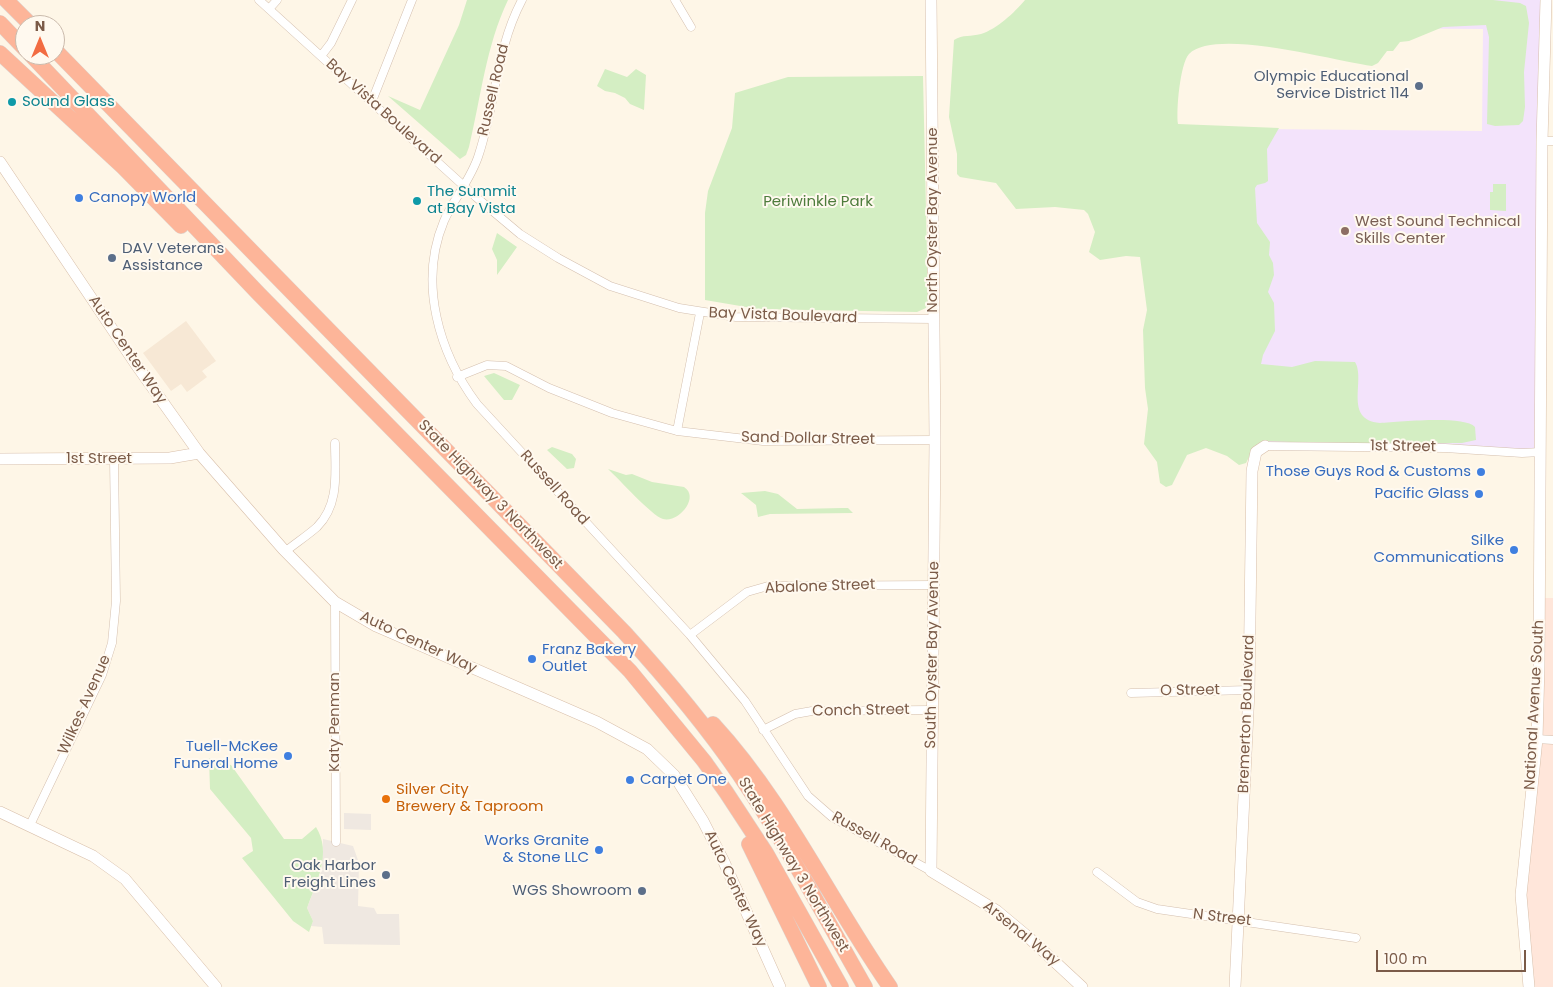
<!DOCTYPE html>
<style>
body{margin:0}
#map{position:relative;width:1553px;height:987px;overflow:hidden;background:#fef6e7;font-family:Poppins,sans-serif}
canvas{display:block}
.north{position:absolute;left:15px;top:15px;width:50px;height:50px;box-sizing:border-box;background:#fff9ef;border:1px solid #cabaac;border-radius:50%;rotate:0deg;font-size:14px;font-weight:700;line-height:20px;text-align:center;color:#7b5b48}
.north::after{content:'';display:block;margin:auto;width:18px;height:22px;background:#f26c42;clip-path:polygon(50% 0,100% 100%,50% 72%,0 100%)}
.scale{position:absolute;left:1376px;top:950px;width:150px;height:22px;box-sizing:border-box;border:2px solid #7b5b48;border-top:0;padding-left:6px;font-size:15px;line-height:18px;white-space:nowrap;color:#7b5b48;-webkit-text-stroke:4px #fff9ef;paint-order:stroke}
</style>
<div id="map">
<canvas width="1553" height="987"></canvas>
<div class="north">N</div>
<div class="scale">100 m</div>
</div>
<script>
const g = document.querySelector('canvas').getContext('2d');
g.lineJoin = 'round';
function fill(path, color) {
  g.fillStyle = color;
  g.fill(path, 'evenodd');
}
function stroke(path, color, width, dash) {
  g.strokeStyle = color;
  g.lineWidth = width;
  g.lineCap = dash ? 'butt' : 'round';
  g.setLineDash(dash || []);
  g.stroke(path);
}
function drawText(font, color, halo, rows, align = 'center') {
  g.font = font + ' Poppins,sans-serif';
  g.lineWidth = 4;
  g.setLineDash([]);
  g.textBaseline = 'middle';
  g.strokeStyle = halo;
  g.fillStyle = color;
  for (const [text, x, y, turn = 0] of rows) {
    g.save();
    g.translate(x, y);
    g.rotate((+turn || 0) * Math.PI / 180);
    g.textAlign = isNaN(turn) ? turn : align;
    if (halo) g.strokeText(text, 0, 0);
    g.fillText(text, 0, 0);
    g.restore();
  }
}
fill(new Path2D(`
 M 186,321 L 216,361 L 202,371 L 207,377 L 187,392 L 181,384 L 171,391 L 143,353 Z`), '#f7e8d5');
fill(new Path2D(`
 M 1540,598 L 1553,598 L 1553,987 L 1529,987 L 1524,943 Z`), '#ffe6da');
fill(new Path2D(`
 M 344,813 L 371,814 L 371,830 L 344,829 Z
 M 323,839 L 353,846 L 359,863 L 358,906 L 374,908 L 377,914 L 399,914 L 400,945 L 324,944 L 322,927 L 311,926 L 313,921 L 307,908 L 322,869 Z`), '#efe8e1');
fill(new Path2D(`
 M 1339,0 L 1546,0 L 1541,452 L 1148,442 L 1148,128 L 1482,131 L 1483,29 L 1340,28 Z`), '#f3e3fb');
fill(new Path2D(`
 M 467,0 L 508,0 C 486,46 481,97 469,147 L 466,155 L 460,159 L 388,96 L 420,110 L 459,25 Z
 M 1025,0 L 1493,0 L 1520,3 L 1526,6 L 1529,23 L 1524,72 L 1525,107 L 1523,121 L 1519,125 L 1495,126 L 1487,124 L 1489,37 L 1486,25 L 1443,27 L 1409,41 L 1400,42 L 1393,51 L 1387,51 L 1378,63 L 1372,66 C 1337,62 1216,27 1189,54 C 1180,64 1176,111 1178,124 L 1279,128 L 1267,149 L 1268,181 L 1265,183 L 1257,185 L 1255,188 L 1257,223 L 1270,242 L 1269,255 L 1273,263 L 1274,275 L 1268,292 L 1274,303 L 1275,331 L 1263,355 L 1261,364 L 1292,367 L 1315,361 L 1355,362 C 1366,380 1343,420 1380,423 C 1399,422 1464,415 1475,427 L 1476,440 L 1462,443 L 1336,444 L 1268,441 L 1252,451 L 1246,463 L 1239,465 L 1227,456 L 1206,448 L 1187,455 L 1172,485 L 1166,487 L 1160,483 L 1157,462 L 1144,444 L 1148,409 L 1145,388 L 1143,330 L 1147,310 L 1140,257 L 1126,256 L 1100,260 L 1089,252 L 1095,232 L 1088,214 L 1084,210 L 1055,207 L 1016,209 L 996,183 L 960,177 L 957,174 L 957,154 L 949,117 L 954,40 C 963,34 971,37 981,34 C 997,29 1014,13 1025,0 Z
 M 605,69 L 627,77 L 636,69 L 646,75 L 644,110 L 630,104 L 625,98 L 615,93 L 605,91 L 597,86 Z
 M 923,76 L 928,301 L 926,308 L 917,312 L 758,309 L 705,300 L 705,213 L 708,191 L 732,128 L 735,93 L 788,77 Z
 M 1493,184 L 1506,184 L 1506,211 L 1490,210 L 1490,192 L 1493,192 Z
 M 497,233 L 517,247 L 497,275 L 497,260 L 492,249 Z
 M 494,373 L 520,385 L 512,400 L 504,400 L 484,376 Z
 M 552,447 L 572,454 L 576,459 L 574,468 L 567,469 L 547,450 Z
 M 608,469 L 626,475 L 632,474 L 652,482 L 684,487 C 700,497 679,523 663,519 C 652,516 619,479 608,469 Z
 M 765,491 L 778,494 L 797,509 L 842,508 L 848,508 L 853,513 L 770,514 L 758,517 L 756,505 L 741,493 Z
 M 209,758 L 231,765 L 284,839 L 302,839 L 316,827 C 332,853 317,881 307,908 L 313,921 L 309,932 L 293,921 L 242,858 L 253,851 L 251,838 L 210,789 Z`), '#d4eec3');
const street = new Path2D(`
 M 259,0 L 476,197 L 520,234 L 558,258 L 610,286 L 679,308 L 736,317 L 934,319
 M 522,0 C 496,49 496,102 479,154 C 472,178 454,198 444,221 C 418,283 439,353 477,404 L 690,635 L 745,701 L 808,796 L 832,817 L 931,871
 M 675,0 L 691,27
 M 269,9 L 277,0
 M 321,56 L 331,43 L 352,0
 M 372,101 L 412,0
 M 1542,141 L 1553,141
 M 457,377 L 487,365 L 506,366 L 549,388 L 612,413 L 677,431 L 763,441 L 935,440
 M 677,431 L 700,313
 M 1265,446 L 1445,448 L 1522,453 L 1541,452
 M 286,551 C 296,543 308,535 317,527 C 340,504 335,472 335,443
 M 335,602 L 336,842
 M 690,635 L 747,592 L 768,586 L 934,585
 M 1131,693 L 1249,690
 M 763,730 L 795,714 L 812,711 L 932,710
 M 1537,739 L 1553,740
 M 30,825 L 102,675 L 112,643 L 116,601 L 114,459
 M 1097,872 L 1137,902 L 1157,909 L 1356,938`);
const secondary = new Path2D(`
 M 931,0 L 935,440 L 931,871 L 997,911 L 1027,936 L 1082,987
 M 0,162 L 135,363 L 199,453 L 283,549 L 335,602 L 376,626 L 597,722 L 647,749 L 674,775 L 703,821 L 724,862 L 780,987
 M 0,459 L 170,458 L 199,453
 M 0,812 L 93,856 L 125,879 L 216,987
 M 1235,987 L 1249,690 L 1252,471 L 1256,452 L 1265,446
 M 1529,987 L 1521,895 L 1537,739 L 1539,665 L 1542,141 L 1546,0`);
const highway = new Path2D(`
 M 6,0 L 31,25
 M 0,23 L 25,49
 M 55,50 L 624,632 C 665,677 705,724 739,774 C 785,842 824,915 865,987
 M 0,53 L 123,167 L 181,226
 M 31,55 L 259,294 L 630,671 L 704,761 L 726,792 L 766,853 L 841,987
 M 713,724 C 785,802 830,901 890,987
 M 749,844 L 819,987`);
stroke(street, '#d4bfae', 9);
stroke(secondary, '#d8bfaa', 12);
stroke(highway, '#ddd4cf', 16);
stroke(street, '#fff', 8);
stroke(secondary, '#fff', 11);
stroke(highway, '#fdb599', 15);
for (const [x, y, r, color] of [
 [1419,86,5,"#5c6f8a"],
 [12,102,5,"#0f9aa8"],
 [79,198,5,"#3f7fe0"],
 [417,201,5,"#0f9aa8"],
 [1345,231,5,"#8d6e63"],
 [112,258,5,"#5c6f8a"],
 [1481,472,5,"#3f7fe0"],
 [1479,494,5,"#3f7fe0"],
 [1514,550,5,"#3f7fe0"],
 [532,659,5,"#3f7fe0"],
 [288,756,5,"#3f7fe0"],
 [630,780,5,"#3f7fe0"],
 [386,799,5,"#e8710a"],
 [599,850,5,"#3f7fe0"],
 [386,875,5,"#5c6f8a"],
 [642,891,5,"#5c6f8a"]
]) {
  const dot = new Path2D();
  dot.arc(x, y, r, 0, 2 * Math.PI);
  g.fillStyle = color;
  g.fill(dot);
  stroke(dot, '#fff9ef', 2);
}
drawText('15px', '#4e5e75', '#fff9ef', [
 ["Olympic Educational",1409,77],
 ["Service District 114",1409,94],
 ["DAV Veterans",122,249,"left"],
 ["Assistance",122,266,"left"],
 ["Oak Harbor",376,866],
 ["Freight Lines",376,883],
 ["WGS Showroom",632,891]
], 'right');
drawText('15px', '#7b5b48', '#fff9ef', [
 ["Russell Road",494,90,-77],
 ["Bay Vista Boulevard",383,112,42],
 ["North Oyster Bay Avenue",933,220,-90],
 ["Bay Vista Boulevard",783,316,2],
 ["Auto Center Way",127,350,56],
 ["Sand Dollar Street",808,439,1],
 ["1st Street",1403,447,1],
 ["1st Street",99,459],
 ["Russell Road",554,488,48],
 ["State Highway 3 Northwest",490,495,46],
 ["Abalone Street",820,587,-2],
 ["Auto Center Way",418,643,25],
 ["South Oyster Bay Avenue",933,655,-89],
 ["O Street",1190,691,-1],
 ["Wilkes Avenue",85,705,-66],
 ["National Avenue South",1535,705,-87],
 ["Conch Street",861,711,-1],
 ["Bremerton Boulevard",1247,714,-88],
 ["Katy Penman",335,722,-90],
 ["Russell Road",874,839,29],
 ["State Highway 3 Northwest",793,865,59],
 ["Auto Center Way",735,889,65],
 ["N Street",1222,918,7],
 ["Arsenal Way",1021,934,39]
]);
drawText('15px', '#0d838f', '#fff9ef', [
 ["Sound Glass",22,102],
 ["The Summit",427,192],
 ["at Bay Vista",427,209]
], 'left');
drawText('15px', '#366cbe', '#fff9ef', [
 ["Canopy World",89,198,"left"],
 ["Those Guys Rod & Customs",1471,472],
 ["Pacific Glass",1469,494],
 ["Silke",1504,541],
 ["Communications",1504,558],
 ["Franz Bakery",542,650,"left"],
 ["Outlet",542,667,"left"],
 ["Tuell-McKee",278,747],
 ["Funeral Home",278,764],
 ["Carpet One",640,780,"left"],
 ["Works Granite",589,841],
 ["& Stone LLC",589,858]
], 'right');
drawText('15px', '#4e7c3c', '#fff9ef', [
 ["Periwinkle Park",818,202]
]);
drawText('15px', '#785e54', '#fff9ef', [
 ["West Sound Technical",1355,222],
 ["Skills Center",1355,239]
], 'left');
drawText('15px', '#c56008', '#fff9ef', [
 ["Silver City",396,790],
 ["Brewery & Taproom",396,807]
], 'left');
</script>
